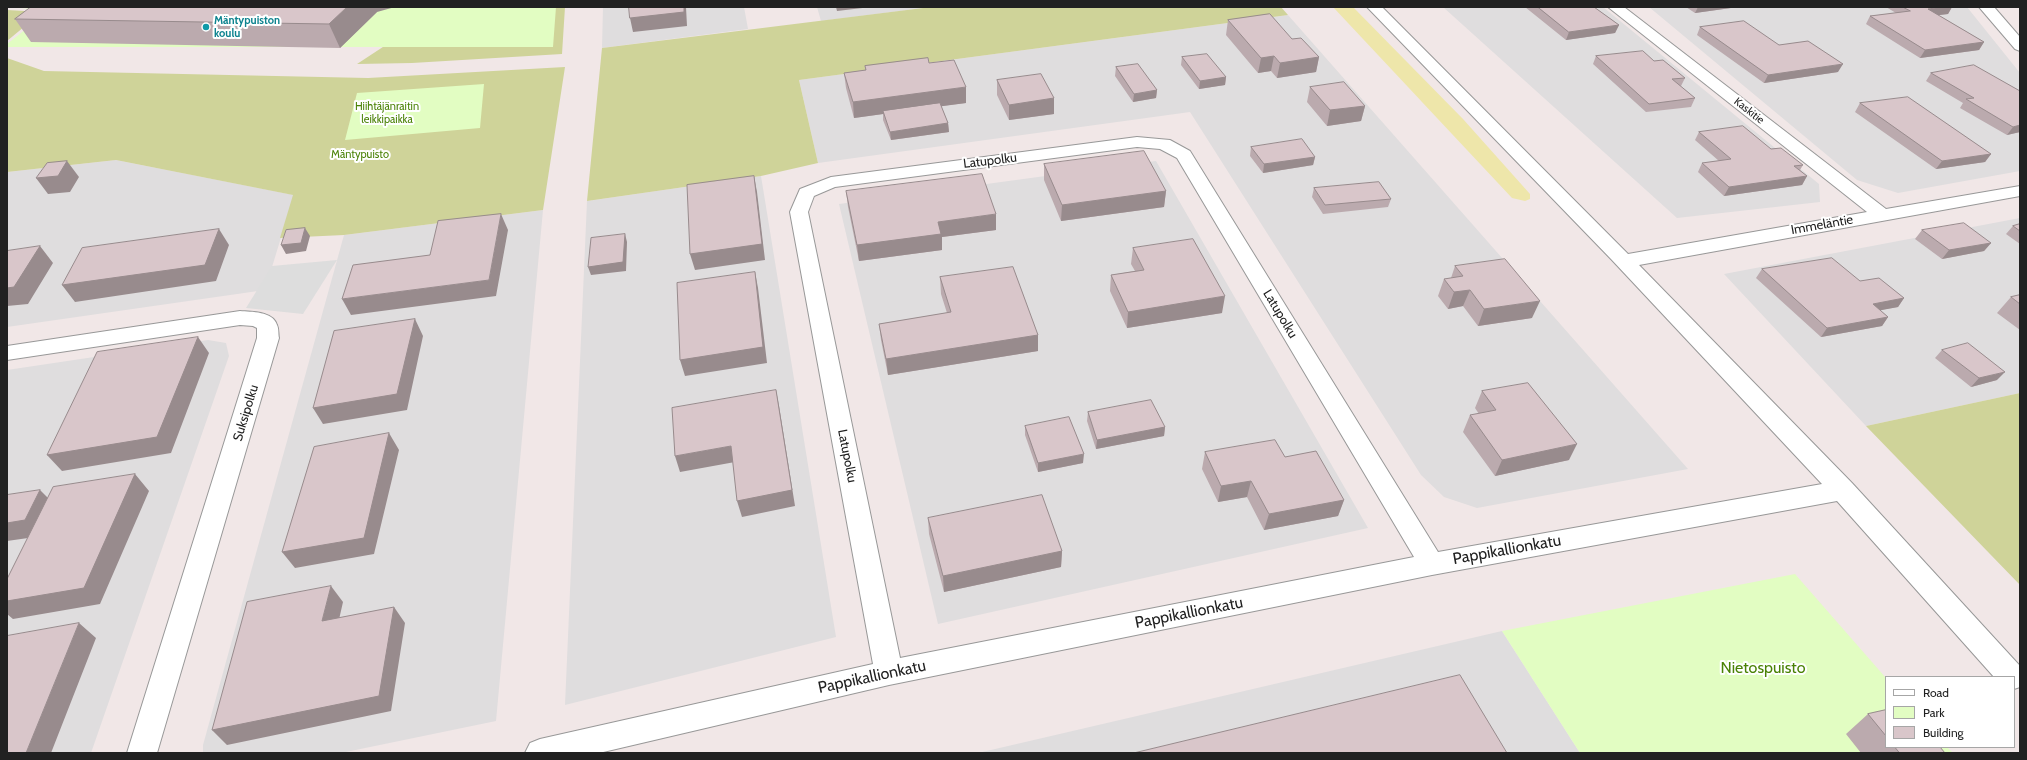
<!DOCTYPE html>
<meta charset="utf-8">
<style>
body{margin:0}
#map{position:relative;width:2027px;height:760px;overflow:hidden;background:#f1e7e7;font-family:Cabin,sans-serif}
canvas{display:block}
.frame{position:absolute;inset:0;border:8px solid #212121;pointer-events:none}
.legend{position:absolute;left:1885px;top:676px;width:130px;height:72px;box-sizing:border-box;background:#fff;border:1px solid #a6a6a6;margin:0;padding:5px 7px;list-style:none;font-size:12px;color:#212121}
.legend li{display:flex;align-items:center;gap:8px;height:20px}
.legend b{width:20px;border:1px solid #a6a6a6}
</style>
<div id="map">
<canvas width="2027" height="760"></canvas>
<div class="frame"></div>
<ul class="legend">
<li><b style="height:5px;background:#fff"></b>Road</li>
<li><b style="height:11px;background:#e2fdc2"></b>Park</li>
<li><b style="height:11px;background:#d9c6ca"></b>Building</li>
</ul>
</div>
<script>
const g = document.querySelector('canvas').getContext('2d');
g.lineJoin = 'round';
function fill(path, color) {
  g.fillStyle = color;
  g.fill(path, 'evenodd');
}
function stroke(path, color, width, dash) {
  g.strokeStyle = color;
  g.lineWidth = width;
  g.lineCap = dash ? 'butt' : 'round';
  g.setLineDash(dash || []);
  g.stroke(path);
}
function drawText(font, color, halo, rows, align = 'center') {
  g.font = font + ' Cabin,sans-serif';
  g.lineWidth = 4;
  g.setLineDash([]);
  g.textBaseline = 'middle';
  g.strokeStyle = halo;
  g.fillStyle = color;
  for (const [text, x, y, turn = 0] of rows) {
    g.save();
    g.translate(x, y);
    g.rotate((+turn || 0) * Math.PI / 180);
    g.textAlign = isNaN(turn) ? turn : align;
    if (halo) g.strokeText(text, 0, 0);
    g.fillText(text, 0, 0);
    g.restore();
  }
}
fill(new Path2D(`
 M 603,7 L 744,7 L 748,29 L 602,48 Z
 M 817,7 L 931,7 L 821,21 Z
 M 1443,7 L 1603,7 L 1819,184 L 1820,202 L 1677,218 Z
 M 1649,7 L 1967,7 L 2020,73 L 2020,171 L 1898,193 L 1857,180 Z
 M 1288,15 L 1688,469 L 1477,508 L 1444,497 L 1421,475 L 1190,112 L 818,163 L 799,80 Z
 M 116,160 L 294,195 L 265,290 L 7,327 L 7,172 Z
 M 1156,161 L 1368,528 L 938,624 L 839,204 Z
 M 761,176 L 836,637 L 565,705 L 587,201 Z
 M 543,210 L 496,721 L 341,753 L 203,753 L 203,745 L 344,235 Z
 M 2020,218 L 2020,393 L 1866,426 L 1724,274 Z
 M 208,340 L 226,343 L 229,356 L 91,753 L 7,753 L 7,370 Z
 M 1502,631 L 1580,753 L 978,753 Z`), '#dfddde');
fill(new Path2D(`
 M 1333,7 L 1353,7 L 1463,119 L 1530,194 L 1530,199 L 1525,201 L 1512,198 Z`), '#eee6aa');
fill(new Path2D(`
 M 482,7 L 565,7 L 562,54 L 412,63 L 357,64 L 389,43 Z
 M 931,7 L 1281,7 L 1288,15 L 799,80 L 818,163 L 761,176 L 587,201 L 602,48 Z
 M 7,10 L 42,12 L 7,41 Z
 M 7,58 L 44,71 L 368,78 L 565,67 L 543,210 L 344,235 L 280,238 L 293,195 L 116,160 L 7,172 Z
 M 2020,393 L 2020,585 L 1866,426 Z`), '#cfd399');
fill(new Path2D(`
 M 7,7 L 556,7 L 553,47 L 7,47 L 7,44 L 50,10 Z
 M 484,84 L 480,128 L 345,140 L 357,93 Z
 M 1795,574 L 1886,678 L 1886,747 L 1947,747 L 1953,753 L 1580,753 L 1502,631 Z`), '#e2fdc2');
fill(new Path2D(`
 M 337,260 L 303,314 L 246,308 L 272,266 Z`), '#ddd');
const minor = new Path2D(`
 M 1367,7 L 1382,7 L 1628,254 L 1867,212 L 1608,7 L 1624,7 L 1886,209 L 2020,186 L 2020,196 L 1639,265 L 1852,483 L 2020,666 L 2020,687 L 2014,689 L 2014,677 L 1994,677 L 1837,501 L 1432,575 L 889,685 L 599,753 L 525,753 L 530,743 L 540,739 L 873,664 L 790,212 L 800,189 L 831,177 L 1137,137 L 1170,140 L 1190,151 L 1438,552 L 1822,484 L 1611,259 ZM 1137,147 L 1160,149 L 1177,158 L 1414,557 L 900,658 L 808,212 L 814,196 L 835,187 Z
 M 1979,7 L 1994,7 L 2020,37 L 2020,51 L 2015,49 Z
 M 240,311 C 251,312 273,311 277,325 C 279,329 278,334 279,338 L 157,753 L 127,753 L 257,338 L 257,328 L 253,326 L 240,325 L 7,360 L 7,346 Z`);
stroke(minor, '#989898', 2);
fill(minor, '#fff');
fill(new Path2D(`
 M 1525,7 L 1594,7 L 1619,25 L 1615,33 L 1566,40 Z
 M 1686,7 L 1738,7 L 1695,13 Z
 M 1886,7 L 1952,7 L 1948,14 L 1938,15 L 1984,42 L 1979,50 L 1920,58 L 1866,24 L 1870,16 L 1896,13 Z
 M 377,12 L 340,48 L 31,42 L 15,19 Z
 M 1228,20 L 1292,39 L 1319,57 L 1316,72 L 1277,78 L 1271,71 L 1258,73 L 1226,35 Z
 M 1700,27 L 1779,45 L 1838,72 L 1764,83 L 1697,35 Z
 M 1596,56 L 1654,61 L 1685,78 L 1681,86 L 1680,86 L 1695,98 L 1691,107 L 1646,112 L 1593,64 Z
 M 1182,57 L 1226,77 L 1225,85 L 1199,89 L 1181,65 Z
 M 929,63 L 966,103 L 941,106 L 948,123 L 949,132 L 891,140 L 883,120 L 883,114 L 854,118 L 846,88 L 844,73 L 865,70 L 865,66 Z
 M 1116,67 L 1157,90 L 1156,98 L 1133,102 L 1115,76 Z
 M 1931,73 L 2020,91 L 2020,132 L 2007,135 L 1960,108 L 1963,103 L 1926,81 Z
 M 997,80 L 1054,98 L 1054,114 L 1009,120 L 997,95 Z
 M 1310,87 L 1365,106 L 1361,121 L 1327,126 L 1307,102 Z
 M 1860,103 L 1991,154 L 1985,162 L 1936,169 L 1855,112 Z
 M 1699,132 L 1771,149 L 1803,165 L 1800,170 L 1807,176 L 1802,185 L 1724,196 L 1698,172 L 1702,163 L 1719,161 L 1695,140 Z
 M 1251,147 L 1315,157 L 1313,165 L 1263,173 L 1250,156 Z
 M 1044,164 L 1166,191 L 1164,207 L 1061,221 L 1044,180 Z
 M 1314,188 L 1391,199 L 1388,207 L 1323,214 L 1312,197 Z
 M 846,191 L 996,230 L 942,237 L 942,250 L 859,261 L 848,207 Z
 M 2020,224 L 2020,244 L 2006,234 L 2013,226 Z
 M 1922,230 L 1991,243 L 1984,251 L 1942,259 L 1915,239 Z
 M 1133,248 L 1222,313 L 1127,328 L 1110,291 L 1111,275 L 1135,271 L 1131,264 Z
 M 1455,266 L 1532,318 L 1478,326 L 1463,306 L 1448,309 L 1438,296 L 1444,279 L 1451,278 Z
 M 1762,269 L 1860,281 L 1904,298 L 1898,307 L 1880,310 L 1888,317 L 1882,326 L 1821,337 L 1756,278 Z
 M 940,277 L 1038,335 L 1038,351 L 888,375 L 881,340 L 879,324 L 947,313 L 941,294 Z
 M 2020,295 L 2020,330 L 1997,313 L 2011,297 Z
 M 1942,350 L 1997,380 L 1971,387 L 1935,358 Z
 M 1482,391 L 1569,460 L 1495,476 L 1463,432 L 1470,415 L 1479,414 L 1475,408 Z
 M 1088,412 L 1165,427 L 1164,436 L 1096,449 L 1087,421 Z
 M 1025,426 L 1083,463 L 1038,472 L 1025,435 Z
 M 1205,452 L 1285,457 L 1344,500 L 1338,516 L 1264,530 L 1247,497 L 1218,502 L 1202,469 Z
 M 928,518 L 1062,551 L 1061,567 L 944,592 L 929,534 Z
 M 1886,710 L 1886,747 L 1940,747 L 1945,753 L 1861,753 L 1846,734 L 1868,714 Z`), '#bbaaae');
fill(new Path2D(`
 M 347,7 L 395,7 L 377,12 L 340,48 L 329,24 Z
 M 684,7 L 686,7 L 687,26 L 633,32 L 630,18 Z
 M 836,7 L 871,7 L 837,11 Z
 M 1698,7 L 1738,7 L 1695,13 Z
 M 1943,7 L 1952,7 L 1948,14 L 1923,17 L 1928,9 Z
 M 1619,25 L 1615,33 L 1566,40 L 1569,32 Z
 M 1984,42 L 1979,50 L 1920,58 L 1925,50 Z
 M 1274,56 L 1271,71 L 1258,73 L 1261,58 Z
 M 1319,57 L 1316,72 L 1277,78 L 1280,63 Z
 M 1843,64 L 1838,72 L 1764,83 L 1768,75 Z
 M 1226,77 L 1225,85 L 1199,89 L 1200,81 Z
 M 966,87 L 966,103 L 883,114 L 883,111 L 883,114 L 854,118 L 853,102 Z
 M 1157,90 L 1156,98 L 1133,102 L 1134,94 Z
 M 1054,98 L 1054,114 L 1009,120 L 1009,105 Z
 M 1365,106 L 1361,121 L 1327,126 L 1330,110 Z
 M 948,123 L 949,132 L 891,140 L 890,132 Z
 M 2020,125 L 2020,132 L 2007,135 L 2013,127 Z
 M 1991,154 L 1985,162 L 1936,169 L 1942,161 Z
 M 1315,157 L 1313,165 L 1263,173 L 1264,164 Z
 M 67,161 L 79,177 L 70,192 L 48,194 L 36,178 Z
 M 754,176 L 757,192 L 765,260 L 695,270 L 690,254 Z
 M 1807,176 L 1802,185 L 1724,196 L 1729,187 Z
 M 1166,191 L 1164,207 L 1061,221 L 1062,205 Z
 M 501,214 L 508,230 L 496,296 L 351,315 L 342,299 L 489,280 Z
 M 996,214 L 996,230 L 942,237 L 942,250 L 859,261 L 857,245 L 938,222 Z
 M 305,228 L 310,236 L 306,251 L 286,254 L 281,245 Z
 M 219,229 L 229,245 L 216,281 L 75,302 L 62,285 Z
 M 625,234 L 627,242 L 626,271 L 591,275 L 588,267 Z
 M 1991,243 L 1984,251 L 1942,259 L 1949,250 Z
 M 40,246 L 53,263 L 28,304 L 7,306 L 7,288 Z
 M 755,272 L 758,288 L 767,363 L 685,376 L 680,360 Z
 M 1470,290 L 1463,306 L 1448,309 L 1454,292 Z
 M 1225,296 L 1222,313 L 1127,328 L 1128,312 Z
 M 1904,298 L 1898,307 L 1866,313 L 1873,304 Z
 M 1540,301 L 1532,318 L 1478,326 L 1484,309 Z
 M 1888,317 L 1882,326 L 1821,337 L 1827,328 Z
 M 415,319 L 423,336 L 407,410 L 323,424 L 313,408 Z
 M 1038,335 L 1038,351 L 888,375 L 886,359 Z
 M 198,337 L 209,353 L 171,453 L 62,471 L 47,455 Z
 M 2005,372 L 1997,380 L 1971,387 L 1979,378 Z
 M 776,390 L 779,406 L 795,506 L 742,517 L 737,501 Z
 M 1165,427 L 1164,436 L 1096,449 L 1097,440 Z
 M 389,433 L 399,450 L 374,554 L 295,568 L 282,552 Z
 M 1577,444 L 1569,460 L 1495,476 L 1502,460 Z
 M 731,446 L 735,462 L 680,472 L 675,456 Z
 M 1084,454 L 1083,463 L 1038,472 L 1038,463 Z
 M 135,474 L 149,491 L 100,604 L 13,619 L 7,614 L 7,601 Z
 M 1251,481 L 1247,497 L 1218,502 L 1221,486 Z
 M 40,490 L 56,506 L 42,536 L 7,541 L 7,523 Z
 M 1344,500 L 1338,516 L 1264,530 L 1269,514 Z
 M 1062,551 L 1061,567 L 944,592 L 943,576 Z
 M 331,586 L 343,602 L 335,637 L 322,621 Z
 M 394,607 L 405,623 L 391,711 L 227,745 L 212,730 Z
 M 79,623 L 96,638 L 51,753 L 26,753 Z`), '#988b8d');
const building = new Path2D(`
 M 31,7 L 347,7 L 329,24 L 15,19 Z
 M 629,7 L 684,7 L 684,12 L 630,18 Z
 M 1538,7 L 1594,7 L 1619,25 L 1569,32 Z
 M 1903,7 L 1943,7 L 1928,9 L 1984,42 L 1925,50 L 1870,16 L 1910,11 Z
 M 1270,14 L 1292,39 L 1301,38 L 1319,57 L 1280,63 L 1274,56 L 1261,58 L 1228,20 Z
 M 1744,21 L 1779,45 L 1808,41 L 1843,64 L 1768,75 L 1700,27 Z
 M 1643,51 L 1654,61 L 1663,60 L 1685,78 L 1672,79 L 1695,98 L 1649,104 L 1596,56 Z
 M 1207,54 L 1226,77 L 1200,81 L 1182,57 Z
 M 928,58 L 929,63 L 954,60 L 966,87 L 853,102 L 844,73 L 866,70 L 865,66 Z
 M 1138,64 L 1157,90 L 1134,94 L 1116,67 Z
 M 1974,65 L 2020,91 L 2020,125 L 2013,127 L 1966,99 L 1974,98 L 1931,73 Z
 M 1041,74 L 1054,98 L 1009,105 L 997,80 Z
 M 1344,82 L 1365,106 L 1330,110 L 1310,87 Z
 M 1908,97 L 1991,154 L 1942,161 L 1860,103 Z
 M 940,103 L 948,123 L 890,132 L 883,111 Z
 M 1743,126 L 1771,149 L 1781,148 L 1803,165 L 1794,166 L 1807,176 L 1729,187 L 1702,163 L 1731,159 L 1699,132 Z
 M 1302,139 L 1315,157 L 1264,164 L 1251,147 Z
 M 1144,151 L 1166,191 L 1062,205 L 1044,164 Z
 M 67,161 L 58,176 L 36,178 L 47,163 Z
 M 982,174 L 996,214 L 938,222 L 941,234 L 857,245 L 846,191 Z
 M 754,176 L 762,244 L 690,254 L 687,185 Z
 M 1379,182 L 1391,199 L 1325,205 L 1314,188 Z
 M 501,214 L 489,280 L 342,299 L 353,265 L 430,255 L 438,221 Z
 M 1964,223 L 1991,243 L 1949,250 L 1922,230 Z
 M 2020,224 L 2020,231 L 2013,226 Z
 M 305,228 L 301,243 L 281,245 L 286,230 Z
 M 219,229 L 205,265 L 62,285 L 82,248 Z
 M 625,234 L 623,262 L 588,267 L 591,238 Z
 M 1193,239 L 1225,296 L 1128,312 L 1111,275 L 1144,270 L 1133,248 Z
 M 40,246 L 14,287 L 7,288 L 7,251 Z
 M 1832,258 L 1860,281 L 1879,278 L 1904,298 L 1873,304 L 1888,317 L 1827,328 L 1762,269 Z
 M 1505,259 L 1540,301 L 1484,309 L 1470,290 L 1454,292 L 1444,279 L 1463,276 L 1455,266 Z
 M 1013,267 L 1038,335 L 886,359 L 879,324 L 951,312 L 940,277 Z
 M 755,272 L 763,347 L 680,360 L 677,283 Z
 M 2020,295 L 2020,304 L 2011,297 Z
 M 415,319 L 397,394 L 313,408 L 334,331 Z
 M 198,337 L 157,437 L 47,455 L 97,352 Z
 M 1968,343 L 2005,372 L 1979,378 L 1942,350 Z
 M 1528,383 L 1577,444 L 1502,460 L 1470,415 L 1496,410 L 1482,391 Z
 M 776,390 L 792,490 L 737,501 L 731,446 L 675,456 L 672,408 Z
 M 1151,400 L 1165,427 L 1097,440 L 1088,412 Z
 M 1069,417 L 1084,454 L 1038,463 L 1025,426 Z
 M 389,433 L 364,538 L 282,552 L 314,447 Z
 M 1275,440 L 1285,457 L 1316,451 L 1344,500 L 1269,514 L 1251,481 L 1221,486 L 1205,452 Z
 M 135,474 L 84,588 L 7,601 L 7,579 L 53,487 Z
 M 40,490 L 25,520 L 7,523 L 7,495 Z
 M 1042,495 L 1062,551 L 943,576 L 928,518 Z
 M 331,586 L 322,621 L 394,607 L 379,696 L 212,730 L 247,602 Z
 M 79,623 L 26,753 L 7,753 L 7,636 Z
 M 1460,675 L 1507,753 L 1134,753 Z
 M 1886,710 L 1886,736 L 1868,714 Z
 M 1895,747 L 1940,747 L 1945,753 L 1900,753 Z`);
fill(building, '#d9c6ca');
stroke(building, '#988b8d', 1);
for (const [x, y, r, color] of [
 [206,27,4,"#0f9aa8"]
]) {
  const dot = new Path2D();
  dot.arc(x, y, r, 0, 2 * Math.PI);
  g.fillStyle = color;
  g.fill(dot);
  stroke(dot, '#fff', 1.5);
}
drawText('bold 11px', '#0d838f', '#fff', [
 ["Mäntypuiston",214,21],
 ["koulu",214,34]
], 'left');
drawText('11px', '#4a8206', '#fff', [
 ["Hiihtäjänraitin",387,107],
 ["leikkipaikka",387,120],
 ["Mäntypuisto",360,155]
]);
drawText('11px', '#212121', '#fff', [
 ["Kaskitie",1749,111,38]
]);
drawText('13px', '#212121', '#fff', [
 ["Latupolku",990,161,-7],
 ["Immeläntie",1822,225,-10],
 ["Latupolku",1280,314,59],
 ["Suksipolku",246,413,-73],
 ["Latupolku",847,456,79]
]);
drawText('16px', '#212121', '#fff', [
 ["Pappikallionkatu",1507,550,-10],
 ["Pappikallionkatu",1189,613,-11],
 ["Pappikallionkatu",872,677,-12]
]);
drawText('16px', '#4a8206', '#fff', [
 ["Nietospuisto",1763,668]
]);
</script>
